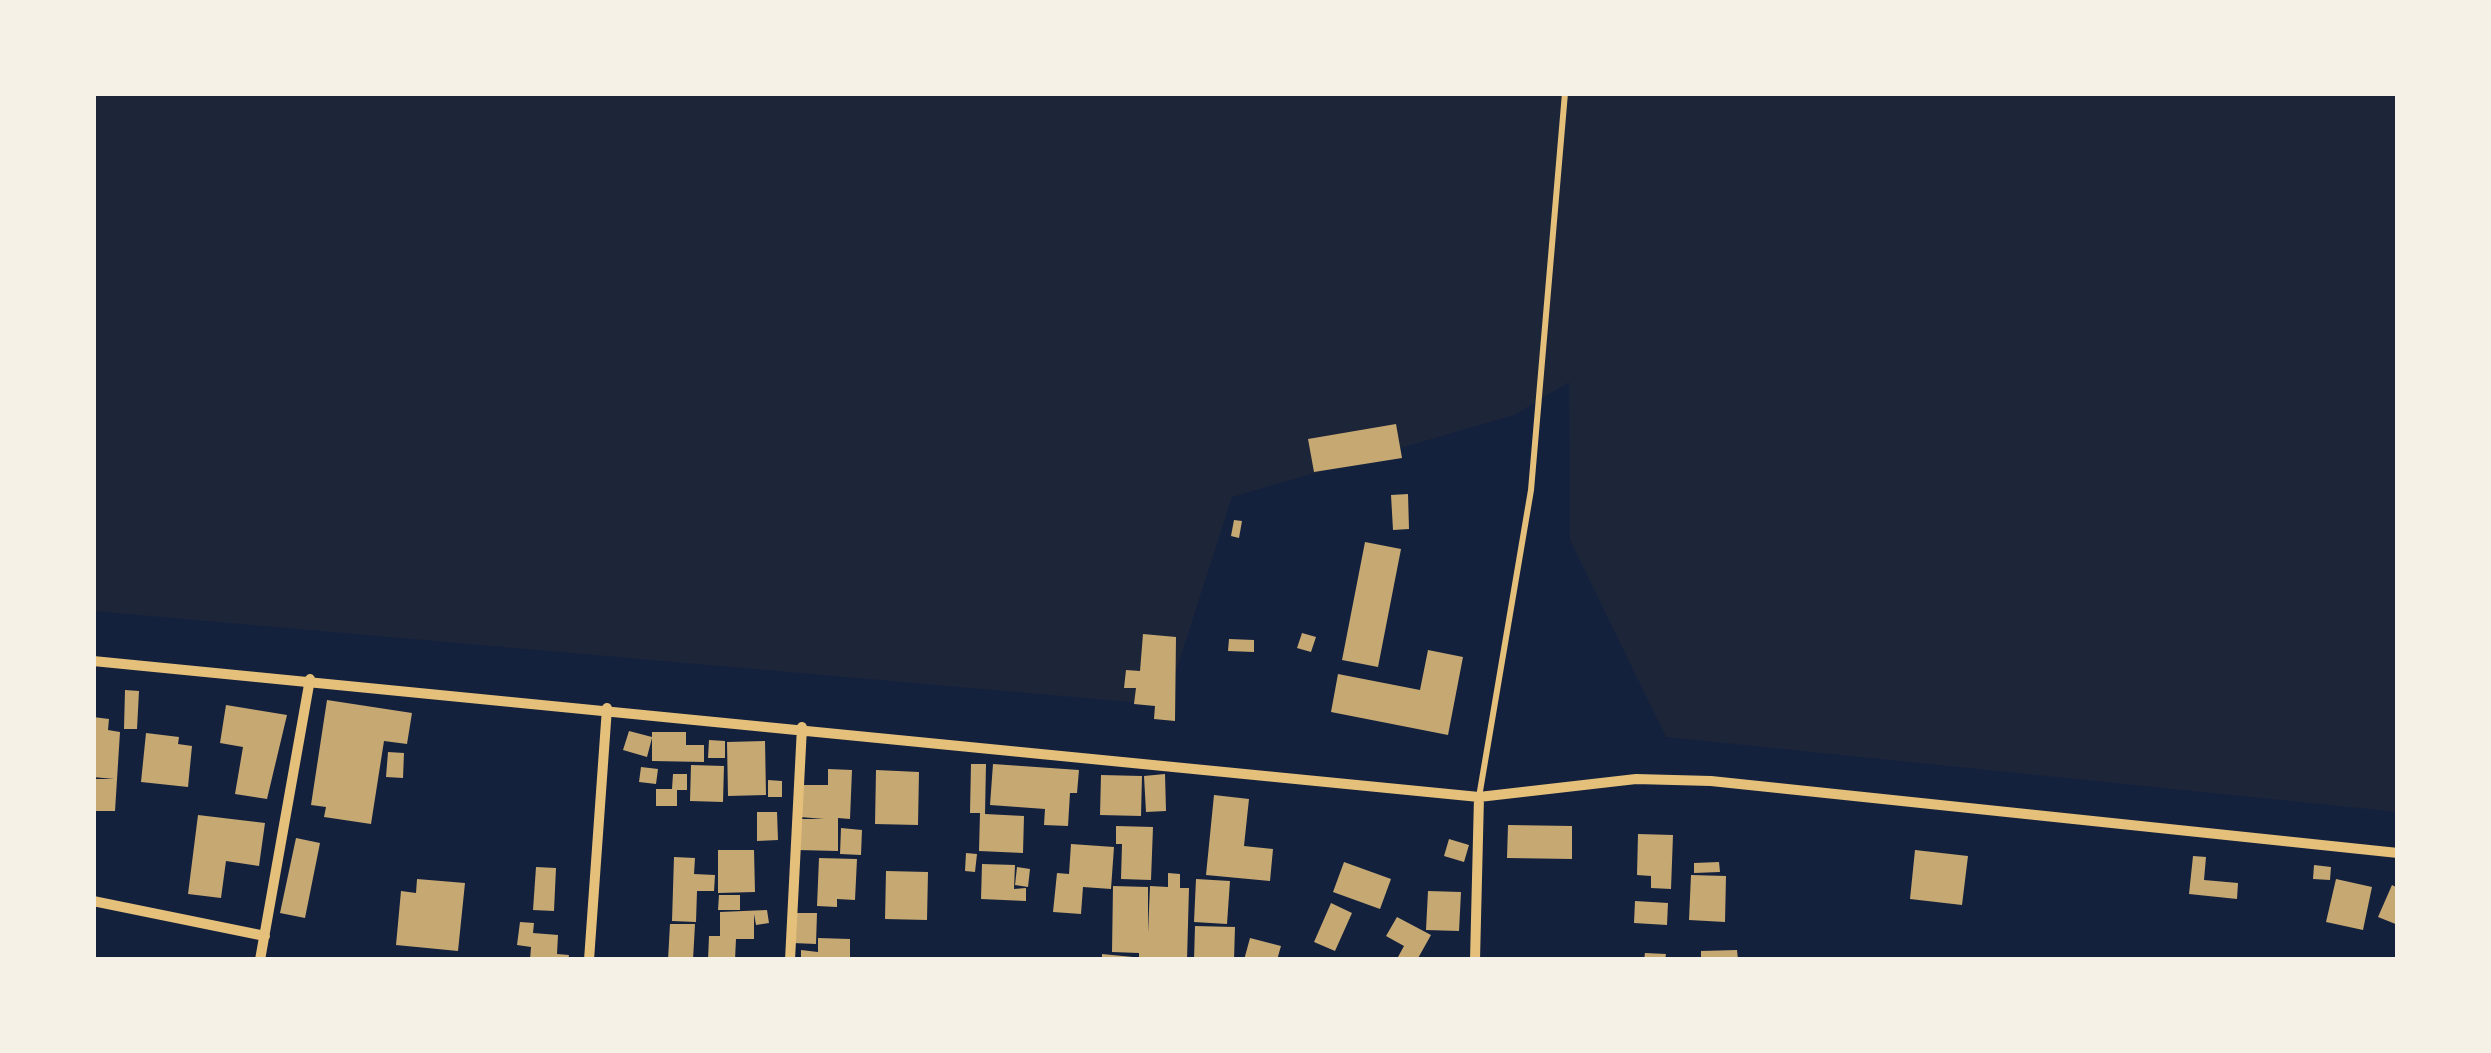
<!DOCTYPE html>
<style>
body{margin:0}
#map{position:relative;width:2491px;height:1053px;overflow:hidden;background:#14213d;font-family:"Roboto Serif",serif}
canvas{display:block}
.frame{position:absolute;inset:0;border:96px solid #f6f1e7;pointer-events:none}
</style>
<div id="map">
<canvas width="2491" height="1053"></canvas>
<div class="frame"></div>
</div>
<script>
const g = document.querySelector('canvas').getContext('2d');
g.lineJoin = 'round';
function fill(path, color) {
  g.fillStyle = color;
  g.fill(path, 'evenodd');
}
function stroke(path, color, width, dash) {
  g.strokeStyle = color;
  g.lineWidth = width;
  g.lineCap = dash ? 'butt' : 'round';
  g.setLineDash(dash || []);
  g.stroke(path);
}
fill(new Path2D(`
 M 93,93 L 2398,93 L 2398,812 L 1666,737 L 1570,540 L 1569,382 L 1514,415 L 1232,497 L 1165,705 L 93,611 Z`), '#1d2539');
fill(new Path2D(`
 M 1396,424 L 1402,458 L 1314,472 L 1308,439 Z
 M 1408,494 L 1409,529 L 1393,530 L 1391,495 Z
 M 1234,520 L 1242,521 L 1239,538 L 1231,536 Z
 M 1365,542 L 1401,549 L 1378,667 L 1342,660 Z
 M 1302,633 L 1316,637 L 1311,652 L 1297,648 Z
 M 1143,634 L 1176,637 L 1175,721 L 1154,719 L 1155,706 L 1134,704 L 1136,688 L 1124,688 L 1126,670 L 1140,671 Z
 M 1229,639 L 1254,640 L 1254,652 L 1228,651 Z
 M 1428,650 L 1463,657 L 1448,735 L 1331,712 L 1338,674 L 1420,690 Z
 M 125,690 L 139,691 L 137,729 L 124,729 Z
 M 327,700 L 412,713 L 407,744 L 384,741 L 371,824 L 324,817 L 326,807 L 311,805 Z
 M 226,705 L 287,715 L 267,799 L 235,794 L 243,747 L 220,743 Z
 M 93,717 L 109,719 L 108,730 L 120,732 L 115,811 L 93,811 L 93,779 L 114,779 L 93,777 Z
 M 629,731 L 652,737 L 652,732 L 686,732 L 686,745 L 704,745 L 704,762 L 652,761 L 652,738 L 647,757 L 623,750 Z
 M 146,733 L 179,737 L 178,744 L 192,746 L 188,787 L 141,782 Z
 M 709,740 L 725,741 L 725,758 L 708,758 Z
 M 765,741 L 766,795 L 728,796 L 727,742 Z
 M 388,752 L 404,753 L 403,778 L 386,777 Z
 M 971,764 L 986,764 L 985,814 L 1024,816 L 1023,853 L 979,851 L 980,813 L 970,813 Z
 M 993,764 L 1079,770 L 1077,793 L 1070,793 L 1068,826 L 1044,825 L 1045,809 L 990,805 Z
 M 691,765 L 724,766 L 723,802 L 690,801 Z
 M 641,767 L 658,769 L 656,784 L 639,782 Z
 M 828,769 L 852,770 L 850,819 L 838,818 L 838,851 L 798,850 L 799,819 L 824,819 L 800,817 L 802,785 L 828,785 Z
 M 876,770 L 919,772 L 918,825 L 875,824 Z
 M 673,774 L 687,774 L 687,790 L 677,790 L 677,806 L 656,806 L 656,789 L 672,789 Z
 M 1165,774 L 1166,811 L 1146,812 L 1144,776 Z
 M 1101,775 L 1142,776 L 1141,816 L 1100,815 Z
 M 768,780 L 782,781 L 782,797 L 768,797 Z
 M 1214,795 L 1249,799 L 1244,846 L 1273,849 L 1270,881 L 1206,875 Z
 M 757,812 L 777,812 L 778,840 L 757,841 Z
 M 198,815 L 265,823 L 259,866 L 226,861 L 221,898 L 188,894 Z
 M 1508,825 L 1572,826 L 1572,859 L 1507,858 Z
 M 1116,826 L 1153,827 L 1151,880 L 1121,879 L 1122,844 L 1116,844 Z
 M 841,828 L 862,830 L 861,855 L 840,854 Z
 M 1638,834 L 1673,835 L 1671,889 L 1651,888 L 1651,876 L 1637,875 Z
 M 296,838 L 320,843 L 305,918 L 280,913 Z
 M 1449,839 L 1469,845 L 1464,862 L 1444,856 Z
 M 1071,844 L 1114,847 L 1111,889 L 1083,887 L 1081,914 L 1053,912 L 1057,873 L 1069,874 Z
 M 718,850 L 754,850 L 755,892 L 718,893 Z
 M 1915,850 L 1968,856 L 1962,905 L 1910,899 Z
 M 966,853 L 977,854 L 975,872 L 965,871 Z
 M 2193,856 L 2206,857 L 2204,880 L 2238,883 L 2237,899 L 2189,894 Z
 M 674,857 L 695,858 L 694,874 L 715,875 L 714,891 L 697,891 L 696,922 L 672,921 Z
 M 819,858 L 857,859 L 855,900 L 837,899 L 837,907 L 817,906 Z
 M 1344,862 L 1391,879 L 1380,909 L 1333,892 Z
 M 1719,862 L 1720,872 L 1694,873 L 1694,863 Z
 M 982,864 L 1015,865 L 1014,889 L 1026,888 L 1026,901 L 981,899 Z
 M 2314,865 L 2331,867 L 2330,880 L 2313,879 Z
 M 536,867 L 556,868 L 554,911 L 533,910 Z
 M 1017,867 L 1030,869 L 1028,887 L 1015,885 Z
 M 886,871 L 928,872 L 927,920 L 885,919 Z
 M 1168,873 L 1180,874 L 1180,888 L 1189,888 L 1187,960 L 1139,960 L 1139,953 L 1112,952 L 1113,886 L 1148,887 L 1148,933 L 1150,886 L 1168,887 Z
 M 1691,875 L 1726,876 L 1725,922 L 1689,920 Z
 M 417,879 L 465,883 L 458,951 L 396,945 L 401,891 L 416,893 Z
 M 1196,879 L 1230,881 L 1227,924 L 1194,922 Z
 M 2336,879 L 2372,887 L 2363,930 L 2326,922 Z
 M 2392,885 L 2398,888 L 2398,925 L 2378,917 Z
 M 1428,891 L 1461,892 L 1459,931 L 1426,930 Z
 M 719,895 L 740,895 L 740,910 L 718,910 Z
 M 1635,901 L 1668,903 L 1667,925 L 1634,923 Z
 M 1331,903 L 1352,913 L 1335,951 L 1314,942 Z
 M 767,910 L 769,923 L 756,925 L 754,914 L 754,939 L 736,939 L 735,960 L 708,960 L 709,936 L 720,936 L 720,912 Z
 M 794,913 L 817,913 L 816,944 L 793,943 Z
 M 1397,917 L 1431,935 L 1417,960 L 1398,957 L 1404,946 L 1386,936 Z
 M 520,922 L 534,923 L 533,933 L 558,935 L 557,954 L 569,955 L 568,960 L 530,960 L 531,947 L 517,945 Z
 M 670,924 L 695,924 L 693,960 L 668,960 Z
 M 1195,926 L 1235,927 L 1234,960 L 1194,960 Z
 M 818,938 L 850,939 L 850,960 L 801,960 L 801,950 L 818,952 Z
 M 1250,938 L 1281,946 L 1277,960 L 1244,960 Z
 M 1737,950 L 1738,960 L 1701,960 L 1701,951 Z
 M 1645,953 L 1666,954 L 1665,960 L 1644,960 Z
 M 1102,954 L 1133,957 L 1133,960 L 1102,960 Z`), '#c6a872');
stroke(new Path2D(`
 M 1479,797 L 1531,490 L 1565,93`), '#e5c07b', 6);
stroke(new Path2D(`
 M 93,661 L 1479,797 L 1636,779 L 1711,781 L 2398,853
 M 93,901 L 265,936
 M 260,960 L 310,679
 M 589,960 L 607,708
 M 790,960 L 802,727
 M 1475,960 L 1479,797`), '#e5c07b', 10);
</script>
